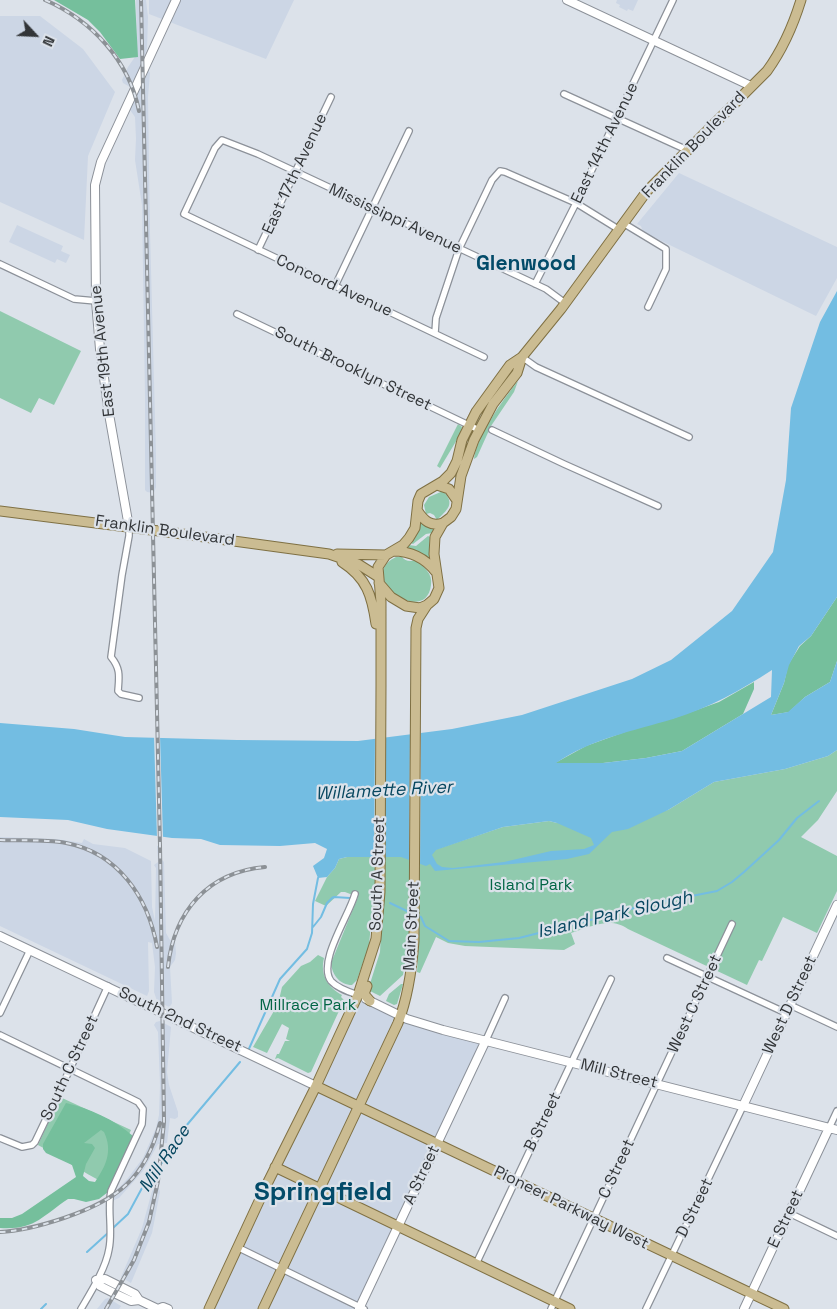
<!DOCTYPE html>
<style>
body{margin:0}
#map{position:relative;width:837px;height:1309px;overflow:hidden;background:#dce2ea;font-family:"Space Grotesk",sans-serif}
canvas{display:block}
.north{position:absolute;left:10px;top:10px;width:50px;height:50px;-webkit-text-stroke:4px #dce2ea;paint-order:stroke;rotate:115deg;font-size:14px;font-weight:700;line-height:20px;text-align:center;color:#323538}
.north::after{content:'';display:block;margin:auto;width:18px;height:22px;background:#323538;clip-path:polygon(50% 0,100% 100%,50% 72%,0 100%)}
</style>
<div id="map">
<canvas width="837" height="1309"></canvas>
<div class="north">N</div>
</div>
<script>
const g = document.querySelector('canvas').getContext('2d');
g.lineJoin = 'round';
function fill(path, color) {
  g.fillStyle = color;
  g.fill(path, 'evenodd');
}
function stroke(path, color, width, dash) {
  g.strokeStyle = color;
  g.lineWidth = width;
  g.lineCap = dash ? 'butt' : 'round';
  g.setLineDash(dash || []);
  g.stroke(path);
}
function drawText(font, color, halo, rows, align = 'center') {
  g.font = font + ' "Space Grotesk",sans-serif';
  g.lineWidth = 4.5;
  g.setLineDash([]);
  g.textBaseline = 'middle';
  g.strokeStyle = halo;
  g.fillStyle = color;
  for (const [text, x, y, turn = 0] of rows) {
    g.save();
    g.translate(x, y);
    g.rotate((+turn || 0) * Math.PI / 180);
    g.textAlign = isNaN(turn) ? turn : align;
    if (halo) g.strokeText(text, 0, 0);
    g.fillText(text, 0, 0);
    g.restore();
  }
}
fill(new Path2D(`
 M 136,0 L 146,0 L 148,17 L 147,49 L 138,73 L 130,87 L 123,83 L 122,80 L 128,67 L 137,54 Z
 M 149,0 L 294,0 L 266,59 L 149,14 Z
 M 617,0 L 638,0 L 633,11 L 628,9 L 627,11 L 619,7 L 620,5 L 616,3 Z
 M 0,16 L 40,16 L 83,49 L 115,92 L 88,156 L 84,240 L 0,202 Z
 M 148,70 L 150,73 L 148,97 L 150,232 L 156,456 L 156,487 L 154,493 L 147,492 L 145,490 L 145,397 L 142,205 L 135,160 L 136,139 L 135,117 L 130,110 Z
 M 679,173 L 837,247 L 837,278 L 816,316 L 643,232 L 641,226 L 637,224 Z
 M 17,225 L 63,246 L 61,251 L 70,255 L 66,263 L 57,259 L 55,263 L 9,242 Z
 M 0,837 L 56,839 L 82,843 L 84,839 L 93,844 L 125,848 L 151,861 L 152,907 L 155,921 L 156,868 L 154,865 L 158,862 L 157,846 L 162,845 L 162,860 L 164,862 L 166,933 L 170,940 L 175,942 L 176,953 L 175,960 L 170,967 L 172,1003 L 171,1005 L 169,1007 L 157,1001 L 154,992 L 155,967 L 152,943 L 148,942 L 149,991 L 147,996 L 0,926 Z
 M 358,995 L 394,1012 L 486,1040 L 359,1309 L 209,1309 Z
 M 160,1021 L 171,1027 L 167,1072 L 169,1085 L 178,1112 L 178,1117 L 175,1119 L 170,1118 L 167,1143 L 158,1144 L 143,1171 L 119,1198 L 112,1201 L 113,1194 L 128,1178 L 143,1158 L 156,1128 L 159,1115 L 160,1085 L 158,1032 L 154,1025 L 156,1022 Z
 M 155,1187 L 159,1188 L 160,1192 L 152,1233 L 131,1283 L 121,1277 L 142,1228 L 152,1191 Z
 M 108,1298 L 121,1306 L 119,1309 L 97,1309 L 105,1299 Z`), '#ccd6e5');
fill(new Path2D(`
 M 0,311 L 81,351 L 54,405 L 39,398 L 31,413 L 0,398 Z
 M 518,381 L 514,392 L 491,426 L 477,457 L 474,459 C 476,437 504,398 518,381 Z
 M 458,424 L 462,427 L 461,433 L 440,468 L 437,466 Z
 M 443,491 C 456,504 447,510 437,520 L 434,515 L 430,513 L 426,514 L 424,505 L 429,497 Z
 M 421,522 L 434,528 L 432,533 L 426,534 L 413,544 L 411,543 L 417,533 Z
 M 428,536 L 430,537 L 429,547 L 430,559 L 428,560 L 407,547 L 409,545 L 416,546 Z
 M 396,557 L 402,557 C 405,561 410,562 415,560 C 424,566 433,574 431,585 C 426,628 354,577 396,557 Z
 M 837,750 L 837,791 L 818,820 L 801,837 L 837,856 L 837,891 L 817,933 L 783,917 L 762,961 L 759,960 L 747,985 L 628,929 C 611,916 590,927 571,933 L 575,944 L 564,950 L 465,946 L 448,943 L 436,937 L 420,973 L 417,972 L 419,942 L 409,940 L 403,975 L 380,996 L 368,990 L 380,952 L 383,893 L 374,892 L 369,945 L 357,980 L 352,985 C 340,985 332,975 331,963 L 358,897 L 345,892 L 341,892 L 326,906 L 315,901 L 327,877 L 335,868 L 339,859 L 347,857 L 401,857 L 422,854 L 503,827 L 549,821 L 557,823 L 668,810 L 714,782 L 785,769 L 828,756 Z
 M 318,955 L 324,958 C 320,974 327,987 342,995 L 341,997 L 344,1000 L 311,1072 L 308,1073 L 278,1058 L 275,1059 L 277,1054 L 279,1054 L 285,1041 L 290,1041 L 286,1039 L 289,1028 L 282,1024 L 267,1053 L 253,1047 L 278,1004 L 282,987 L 301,966 L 310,962 Z
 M 401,984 L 403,984 L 397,1004 L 394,1005 L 386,1001 L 389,994 Z
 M 60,1097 L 131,1130 L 106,1184 C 82,1172 61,1157 38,1145 Z`), '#90caae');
fill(new Path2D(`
 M 54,0 L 135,0 L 138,57 L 120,59 L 100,32 L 88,20 Z
 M 837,597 L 837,661 L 830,682 L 805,697 L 789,712 L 771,715 L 784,683 L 788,665 L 800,646 L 811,636 Z
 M 754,682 L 754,689 L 743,714 L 682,751 L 646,758 L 603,763 L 555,763 L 586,746 L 633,729 L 674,718 L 719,702 Z
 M 66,1103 C 89,1108 115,1120 133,1136 L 108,1192 L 99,1199 L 86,1202 L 74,1199 L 68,1199 C 41,1217 35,1230 0,1228 L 0,1218 L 12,1218 L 22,1214 L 76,1177 L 72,1165 L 46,1153 L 43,1149 L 43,1144 ZM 101,1130 L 104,1132 C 113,1151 106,1166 95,1182 L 89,1181 L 83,1176 L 86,1164 L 95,1148 L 92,1144 L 84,1143 Z`), '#75bf9c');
fill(new Path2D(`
 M 837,291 L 837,597 L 811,636 L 799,646 L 789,665 L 784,683 L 771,715 L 788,712 L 805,697 L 830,682 L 837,661 L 837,750 L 828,756 L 785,769 L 714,782 L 668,810 L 628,829 L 612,832 L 589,854 L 567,859 L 435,871 L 430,864 L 426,866 L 401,857 L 347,857 L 339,859 L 335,868 L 327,877 L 318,878 L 313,866 L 324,858 L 327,849 L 315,843 L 280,846 L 220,845 L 201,839 L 172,838 L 107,829 L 68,820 L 0,817 L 0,723 L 74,729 L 125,737 L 237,740 L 358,741 L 452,729 L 522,715 L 632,679 L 671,660 L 732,611 L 773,552 L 786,480 L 791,408 L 820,322 ZM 772,670 L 771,697 L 682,751 L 646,758 L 603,763 L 556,763 C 591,739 633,731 673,719 C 709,708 741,690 772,670 ZM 549,821 L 557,823 L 591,838 L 594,845 L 584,849 L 551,851 L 504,862 L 453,868 L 442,867 L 437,864 L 432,855 L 436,850 L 503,827 Z`), '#73bde2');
fill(new Path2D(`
 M 421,730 L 420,867 L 409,863 L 410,732 Z
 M 154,735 L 160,736 L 163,839 L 157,838 Z
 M 384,735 L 384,860 L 374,860 L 375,736 Z`), '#dce2ea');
stroke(new Path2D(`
 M 390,903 L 411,913
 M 418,916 L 421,917 L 425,926 L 449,941 L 479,942 L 519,938 L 610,915 L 641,906 L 717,891 L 732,882 L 744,872 L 779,840 L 797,818 L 819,801
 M 313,927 L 321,917 L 327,903 L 332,898 L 334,897 L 350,898
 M 248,1051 L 280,979 L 307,949 L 312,933 L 313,904 L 318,878
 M 113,1228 L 128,1214 L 142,1188 L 165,1159 L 186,1126 L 240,1062
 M 87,1252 L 109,1232
 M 41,1309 L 46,1304`), '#73bde2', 2);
const street = new Path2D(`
 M 564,94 L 687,150
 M 623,223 L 666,249 L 666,269 L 648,307
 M 258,250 L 331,97
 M 0,264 L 74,299 L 96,301
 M 535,284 L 576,203 L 673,0
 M 335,286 L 409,131
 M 237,314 L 479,430
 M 435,333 L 436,318 L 459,249 L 492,180 L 500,171 L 505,172 L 576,203 L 618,229
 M 484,357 L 184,214 L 215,148 L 222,140 L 258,154 L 546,289 L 565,303
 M 522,357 L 536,367 L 689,437
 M 492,430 L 564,464 L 658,506
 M 129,527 L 129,536 L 122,575 L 111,657 C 121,669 119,677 118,691 L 121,694 L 139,698
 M 355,894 C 349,916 317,962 331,981 C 337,988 349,992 358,995
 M 667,958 L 786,1013
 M 790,1005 L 837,1027
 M 0,1013 L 30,950
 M 0,1035 L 130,1098 L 138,1102 L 143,1109 L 142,1124 L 111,1191 C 107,1210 113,1230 109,1249 C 106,1268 91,1292 81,1309
 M 486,1040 L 505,998
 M 829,1128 L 837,1111
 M 0,1138 L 22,1147 L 32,1145 L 35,1142 L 70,1069 L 108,986
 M 789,1213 L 837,1236
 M 237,1247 L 364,1309
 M 476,1264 L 611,979
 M 551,1309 L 732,924
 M 646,1309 L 743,1106`);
const secondary = new Path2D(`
 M 567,0 L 751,86
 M 129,527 L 109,414 L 100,349 L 96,301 L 95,185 L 101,162 L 176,0
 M 0,936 L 316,1086
 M 366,999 L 407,1019 L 443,1030 L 837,1130
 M 743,1106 L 837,905
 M 139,1300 L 131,1301 L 116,1294 L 100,1286 L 96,1280 L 105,1279 L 135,1294 L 139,1300 L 158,1309 L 163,1307 L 168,1309
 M 359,1309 L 486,1040
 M 744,1309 L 829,1128`);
const primary = new Path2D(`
 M 437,485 L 449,489 L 456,499
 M 417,510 C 424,521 431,527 443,523
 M 0,511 L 175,533 L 329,554 L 358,564 L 377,576
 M 393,551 C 411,551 425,558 436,572
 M 337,554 L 386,555
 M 342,562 C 367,578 372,596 376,624
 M 379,583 L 391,597 L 406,606 L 420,608 L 427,605 L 434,599 L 439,588 L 434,554 L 435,537 L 443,523 L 451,517 L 456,509 L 461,476 L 474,440 L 493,404 L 517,373 L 522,357 L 561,309 L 647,191 L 767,71 C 783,49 793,26 801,0
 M 367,986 L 364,994 L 370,1001
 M 316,1086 L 784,1309
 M 275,1167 L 570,1309
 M 209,1309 L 267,1184 L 316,1086 L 358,995 L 376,939 L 380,892 L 381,685 L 381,602 L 378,567 L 386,555 L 403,545 L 409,538 L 415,528 L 418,501 L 421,494 L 443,481 L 451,473 L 457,461 L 462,440 L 476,412 L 510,365 L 522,357
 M 263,1309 L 398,1023 C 408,997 412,969 414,941 L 416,628 L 418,619 L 427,605`);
stroke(street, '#8c9199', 8);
stroke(secondary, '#8c9199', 10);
stroke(primary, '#7f7043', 11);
stroke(street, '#fff', 5.5);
stroke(secondary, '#fff', 8);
stroke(primary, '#cbbc92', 9);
const rail = new Path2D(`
 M 45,0 C 91,20 129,60 139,111
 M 0,840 C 21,841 45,839 66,843 C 118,853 148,897 157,947
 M 168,967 C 174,911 208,872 265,867
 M 0,1232 C 22,1231 43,1225 64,1218 C 117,1200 145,1179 160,1123
 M 106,1309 L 134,1260 L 149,1222 L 158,1181 L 164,1122 L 160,845 L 141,0`);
stroke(rail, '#8c9196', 4);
stroke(rail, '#dce2ea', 2, [5.5]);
drawText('16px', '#323538', '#dce2ea', [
 ["East 14th Avenue",605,143,-64],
 ["Franklin Boulevard",694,145,-46],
 ["East 17th Avenue",295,174,-65],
 ["Mississippi Avenue",395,219,25],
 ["Concord Avenue",334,286,25],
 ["East 19th Avenue",103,351,-96],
 ["South Brooklyn Street",353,369,26],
 ["Franklin Boulevard",165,531,8],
 ["South A Street",378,874,-88],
 ["Main Street",412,926,-87],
 ["West C Street",695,1004,-65],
 ["West D Street",790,1005,-65],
 ["South 2nd Street",180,1020,25],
 ["South C Street",70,1068,-65],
 ["Mill Street",619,1074,14],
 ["B Street",543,1122,-64],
 ["C Street",617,1169,-65],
 ["A Street",422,1175,-65],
 ["Pioneer Parkway West",571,1208,26],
 ["D Street",695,1208,-64],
 ["E Street",786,1219,-65]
]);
drawText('16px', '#026545', '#dce2ea', [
 ["Island Park",531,886],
 ["Millrace Park",308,1006]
]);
drawText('italic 18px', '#074760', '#dce2ea', [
 ["Willamette River",384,791,-3],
 ["Island Park Slough",615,915,-13],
 ["Mill Race",165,1159,-56]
]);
drawText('bold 21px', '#034b69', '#dce2ea', [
 ["Glenwood",526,264]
]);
drawText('bold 26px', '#034b69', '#dce2ea', [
 ["Springfield",323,1193]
]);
</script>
